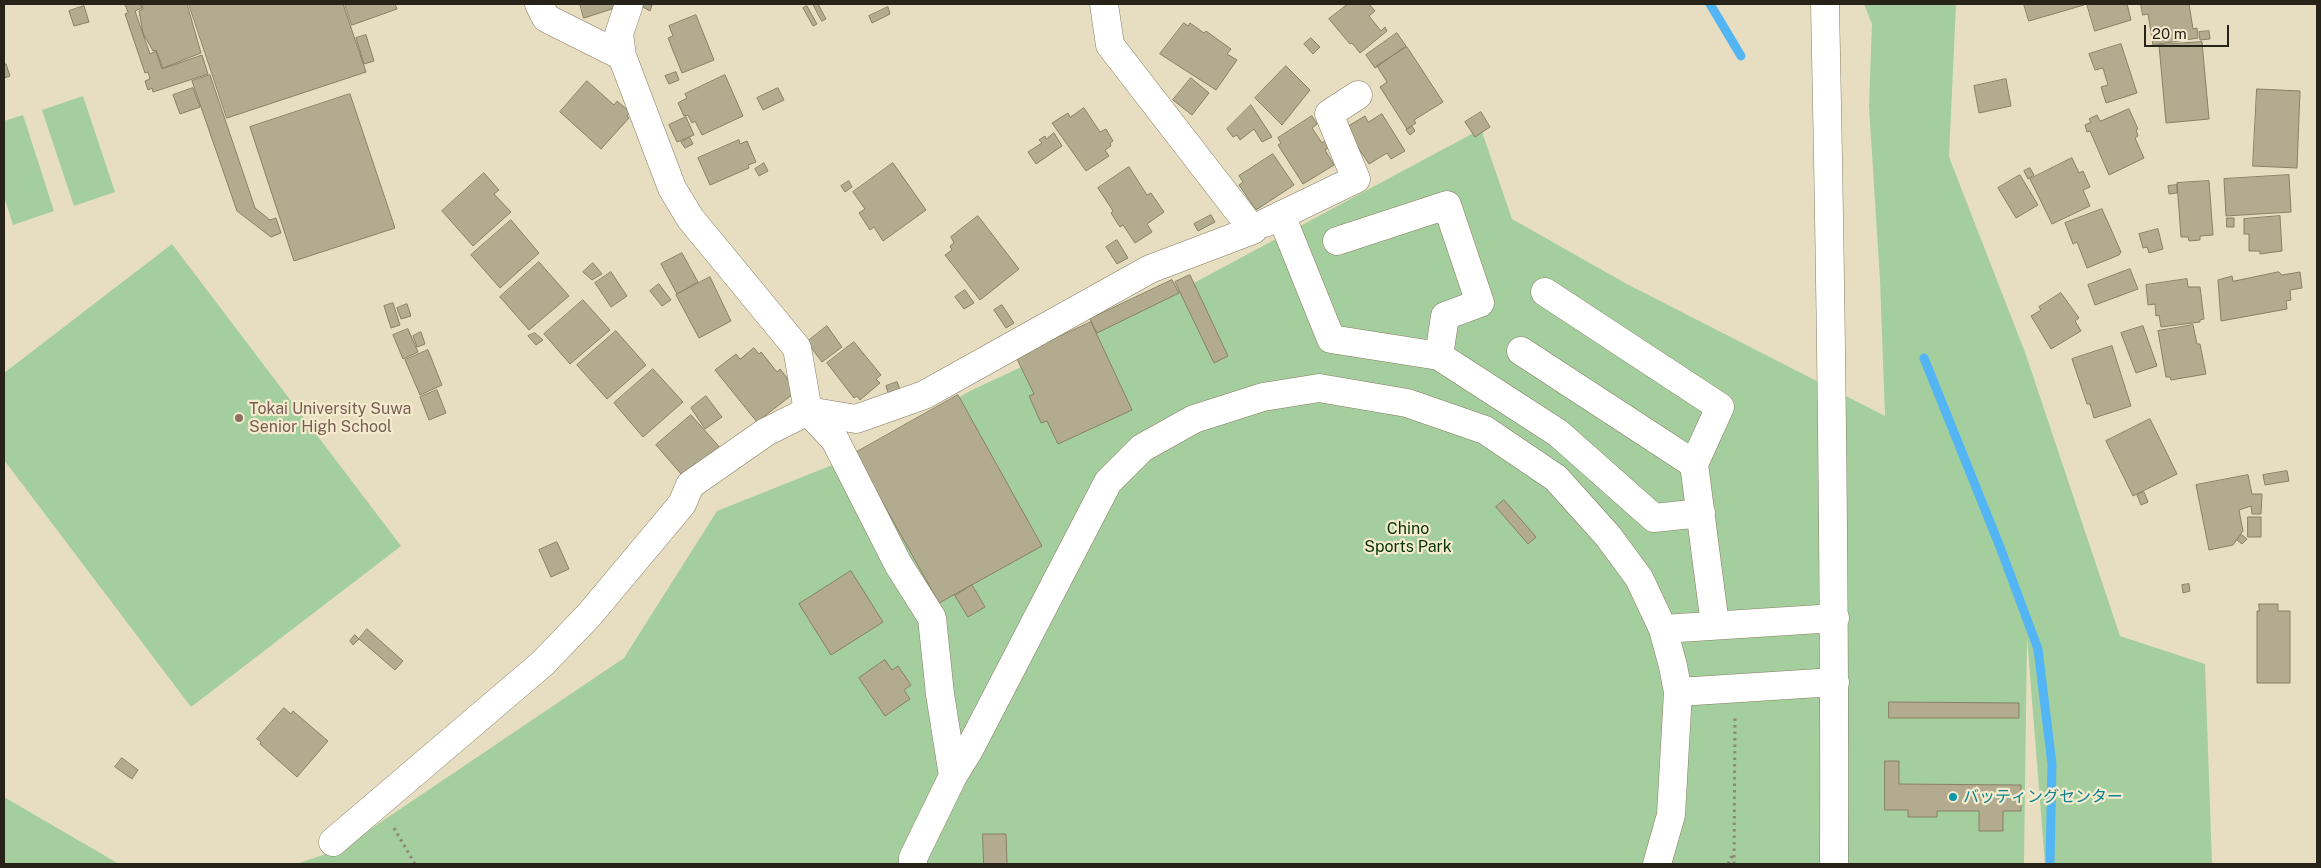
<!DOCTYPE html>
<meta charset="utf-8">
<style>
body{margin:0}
#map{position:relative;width:2321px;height:868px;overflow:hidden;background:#e7dec1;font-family:"Public Sans",sans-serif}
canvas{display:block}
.frame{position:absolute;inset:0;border:5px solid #272318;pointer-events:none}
.scale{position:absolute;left:2144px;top:25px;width:85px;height:22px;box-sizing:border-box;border:2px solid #272318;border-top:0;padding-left:6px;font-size:15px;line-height:18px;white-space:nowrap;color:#272318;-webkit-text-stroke:4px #f4ebce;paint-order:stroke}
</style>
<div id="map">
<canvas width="2321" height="868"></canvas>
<div class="frame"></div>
<div class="scale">20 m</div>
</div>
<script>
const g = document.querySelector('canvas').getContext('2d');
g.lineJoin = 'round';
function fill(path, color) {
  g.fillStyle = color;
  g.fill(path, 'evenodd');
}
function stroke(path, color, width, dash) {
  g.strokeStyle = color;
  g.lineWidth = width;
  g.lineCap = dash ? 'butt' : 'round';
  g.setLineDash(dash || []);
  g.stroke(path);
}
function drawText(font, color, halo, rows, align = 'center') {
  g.font = font + ' "Public Sans","Noto Sans JP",sans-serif';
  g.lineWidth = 4.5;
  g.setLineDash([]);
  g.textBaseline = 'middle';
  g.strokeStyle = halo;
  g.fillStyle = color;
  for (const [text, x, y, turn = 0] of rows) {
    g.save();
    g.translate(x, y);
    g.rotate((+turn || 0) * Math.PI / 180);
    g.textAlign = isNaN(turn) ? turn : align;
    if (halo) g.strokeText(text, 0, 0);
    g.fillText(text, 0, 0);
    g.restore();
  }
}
fill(new Path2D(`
 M 1864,4 L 1956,4 L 1949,157 L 2026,355 L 2120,636 L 2205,664 L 2212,864 L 2045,864 L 2027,637 L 2024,864 L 296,864 L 341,849 L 624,658 L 717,511 L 875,448 L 968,392 L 1151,306 L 1481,129 L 1512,219 L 1625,283 L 1885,416 L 1880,280 L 1869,106 L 1872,24 Z
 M 83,96 L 115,192 L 74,206 L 42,110 Z
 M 23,115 L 54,211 L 13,225 L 4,196 L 4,121 Z
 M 172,244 L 401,546 L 191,707 L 4,460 L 4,373 Z
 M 4,797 L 119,864 L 4,864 Z`), '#a4ce9d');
stroke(new Path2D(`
 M 1710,4 L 1741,56
 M 1924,358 L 2000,547 L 2038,649 L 2052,764 L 2050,864`), '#53b5f3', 9);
const building = new Path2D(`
 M 125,4 L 141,4 L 142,8 L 135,11 L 150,54 L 156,51 L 162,69 L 202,55 L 208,74 L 153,92 L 152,88 L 148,90 L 145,81 L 150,79 L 148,72 L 145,73 L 125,14 L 128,13 Z
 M 141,4 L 187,4 L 201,53 L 163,68 L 156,50 L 153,51 L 143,33 L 139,11 L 143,9 Z
 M 189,4 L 343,4 L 366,72 L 227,118 Z
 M 345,4 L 395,4 L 397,9 L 352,25 Z
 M 580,4 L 614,4 L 615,8 L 584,18 Z
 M 644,4 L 652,5 L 650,11 L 643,7 Z
 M 813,4 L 818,4 L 826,19 L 822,21 Z
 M 1348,4 L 1369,4 L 1375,11 L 1369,16 L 1381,31 L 1385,27 L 1387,31 L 1360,53 L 1352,43 L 1350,44 L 1329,19 Z
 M 2024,4 L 2084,4 L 2084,5 L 2029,21 Z
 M 2087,4 L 2127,4 L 2131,20 L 2095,31 Z
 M 2141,4 L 2189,4 L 2193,29 L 2197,28 L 2198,38 L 2153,45 L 2148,14 L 2143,15 Z
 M 84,6 L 89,22 L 74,26 L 69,11 Z
 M 807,6 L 817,24 L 813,26 L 803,8 Z
 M 888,7 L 890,14 L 872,23 L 869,16 Z
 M 696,15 L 714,60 L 682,73 L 668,38 L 673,36 L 669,26 Z
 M 1184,23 L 1188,26 L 1190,23 L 1204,33 L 1206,31 L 1231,49 L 1227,54 L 1237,60 L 1216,90 L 1160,54 Z
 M 2209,31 L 2210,39 L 2200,40 L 2199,32 Z
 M 1397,33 L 1406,46 L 1375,68 L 1366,55 Z
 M 366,35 L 374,61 L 364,64 L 356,38 Z
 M 1311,38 L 1320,47 L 1313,54 L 1304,44 Z
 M 2202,42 L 2209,119 L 2166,123 L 2159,45 Z
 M 2121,44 L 2137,93 L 2106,103 L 2101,87 L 2108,85 L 2103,68 L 2095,70 L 2089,54 Z
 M 1407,47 L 1443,102 L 1414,120 L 1416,123 L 1407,129 L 1380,87 L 1387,82 L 1377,66 Z
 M 4,64 L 6,64 L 10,76 L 4,78 Z
 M 1286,66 L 1310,90 L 1282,125 L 1255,98 Z
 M 676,72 L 679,80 L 669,84 L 665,76 Z
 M 210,75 L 255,208 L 270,220 L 276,218 L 281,233 L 271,237 L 237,211 L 192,81 Z
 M 725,75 L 743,116 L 702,135 L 695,121 L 692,123 L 688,115 L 684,116 L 678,103 L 687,98 L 685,94 Z
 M 1191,78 L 1209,93 L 1192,115 L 1173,100 Z
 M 2006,79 L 2011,106 L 1979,113 L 1974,86 Z
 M 587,81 L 614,105 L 617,101 L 630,112 L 627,116 L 629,118 L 601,149 L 560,112 Z
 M 193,88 L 200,107 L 180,114 L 173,95 Z
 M 778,88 L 784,100 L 763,110 L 757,98 Z
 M 2257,89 L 2300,91 L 2297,168 L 2253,166 Z
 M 350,94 L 395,228 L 294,261 L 250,127 Z
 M 1251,105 L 1272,137 L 1262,142 L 1254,129 L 1240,140 L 1237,135 L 1233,137 L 1227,129 Z
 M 1084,108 L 1100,132 L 1106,129 L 1113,141 L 1110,143 L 1111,146 L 1105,150 L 1109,156 L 1086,171 L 1052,123 L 1068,113 L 1070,117 Z
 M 2129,109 L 2138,129 L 2136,130 L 2138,136 L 2135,138 L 2144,158 L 2109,175 L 2090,131 L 2087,132 L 2085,125 L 2091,122 L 2089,119 L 2097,115 L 2100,121 Z
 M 1481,112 L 1490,127 L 1475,137 L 1465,122 Z
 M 1382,114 L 1405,151 L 1391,159 L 1387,153 L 1369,164 L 1345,128 L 1365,116 L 1368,122 Z
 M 1312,116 L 1317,124 L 1312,128 L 1322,143 L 1326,140 L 1330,147 L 1325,150 L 1334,165 L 1303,184 L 1278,145 L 1281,143 L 1278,138 Z
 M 686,117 L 694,135 L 677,142 L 669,125 Z
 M 1412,126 L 1415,131 L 1410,135 L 1406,130 Z
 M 1054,133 L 1062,146 L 1036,164 L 1028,152 L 1042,143 L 1039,140 L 1045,136 L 1046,139 Z
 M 690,138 L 693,144 L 685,148 L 681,142 Z
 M 739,140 L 740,144 L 747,141 L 756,162 L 748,165 L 749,168 L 710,185 L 698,158 Z
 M 1273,154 L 1294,185 L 1256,210 L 1239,185 L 1243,182 L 1239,176 Z
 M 2072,158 L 2079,173 L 2083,171 L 2090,187 L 2083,190 L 2090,206 L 2052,224 L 2030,179 Z
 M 764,163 L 768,171 L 759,176 L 755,169 Z
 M 893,163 L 926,210 L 883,241 L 874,227 L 870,230 L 859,213 L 865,209 L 853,192 Z
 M 1129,167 L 1147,195 L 1151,193 L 1164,212 L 1147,224 L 1152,232 L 1135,243 L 1123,225 L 1120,227 L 1111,213 L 1113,211 L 1098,188 Z
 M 2030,168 L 2034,175 L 2028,179 L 2024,171 Z
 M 484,173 L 499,190 L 494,194 L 511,212 L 473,246 L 442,211 Z
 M 2020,175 L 2038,205 L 2016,218 L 1998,188 Z
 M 2289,175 L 2291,212 L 2226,216 L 2224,179 Z
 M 849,181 L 852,187 L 845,192 L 841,186 Z
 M 2209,181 L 2213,235 L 2200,236 L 2200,240 L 2189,241 L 2188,237 L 2181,237 L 2177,183 Z
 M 2177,185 L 2177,193 L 2169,194 L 2168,186 Z
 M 2102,209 L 2121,252 L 2119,255 L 2087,268 L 2077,242 L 2073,244 L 2065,223 Z
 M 1211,215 L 1215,222 L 1198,231 L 1194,224 Z
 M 978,216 L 1019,269 L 980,300 L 945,255 L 952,250 L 950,246 L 954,243 L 951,237 Z
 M 2280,216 L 2282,251 L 2260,254 L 2260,251 L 2249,251 L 2249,234 L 2244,234 L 2244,219 Z
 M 2227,218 L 2234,218 L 2234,227 L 2227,227 Z
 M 511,220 L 539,253 L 500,288 L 471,255 Z
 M 2158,229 L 2163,249 L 2149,253 L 2147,247 L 2143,248 L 2139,234 Z
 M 1117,240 L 1128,258 L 1117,264 L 1106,247 Z
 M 682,253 L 698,282 L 677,294 L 661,264 Z
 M 539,262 L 569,296 L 529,330 L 500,297 Z
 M 593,263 L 602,274 L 592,280 L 583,272 Z
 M 2130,269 L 2138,289 L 2095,305 L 2088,285 Z
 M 611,272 L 627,296 L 611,307 L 595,283 Z
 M 2279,272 L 2282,275 L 2300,272 L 2302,288 L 2290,290 L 2291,300 L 2286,301 L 2287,309 L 2221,321 L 2218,280 L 2232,276 L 2233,281 Z
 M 1190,275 L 1228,356 L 1214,363 L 1175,282 Z
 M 710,277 L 731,321 L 699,338 L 676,295 Z
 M 2187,279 L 2188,287 L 2200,287 L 2204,319 L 2200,320 L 2200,322 L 2161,327 L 2159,315 L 2156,316 L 2155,304 L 2148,305 L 2146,285 Z
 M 1172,280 L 1179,293 L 1097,333 L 1090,319 Z
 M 659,284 L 671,300 L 662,306 L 650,291 Z
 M 965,290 L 974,303 L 964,309 L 955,297 Z
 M 2061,293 L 2079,318 L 2075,321 L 2081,331 L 2051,349 L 2031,316 L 2041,310 L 2039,307 Z
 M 583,300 L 610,330 L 570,364 L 544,334 Z
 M 393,303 L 400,325 L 391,328 L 384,306 Z
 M 407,304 L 411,316 L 401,319 L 397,308 Z
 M 1002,305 L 1014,323 L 1006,328 L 994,310 Z
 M 1091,322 L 1132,410 L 1058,444 L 1047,421 L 1041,423 L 1029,396 L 1034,394 L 1016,357 Z
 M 2193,325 L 2197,344 L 2200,344 L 2206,374 L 2171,380 L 2170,377 L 2166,377 L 2158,331 Z
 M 827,326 L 842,347 L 822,362 L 807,342 Z
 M 2143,326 L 2157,366 L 2136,373 L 2121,333 Z
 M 408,329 L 418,352 L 403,359 L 393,335 Z
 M 616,331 L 646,365 L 607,399 L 577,365 Z
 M 421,332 L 425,344 L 417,347 L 413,336 Z
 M 535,333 L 543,340 L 536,345 L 528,336 Z
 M 854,342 L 881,375 L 876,379 L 880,383 L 860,400 L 857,396 L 854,398 L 827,363 Z
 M 2112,346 L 2131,406 L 2094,418 L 2090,404 L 2087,404 L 2072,359 Z
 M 754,348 L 759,354 L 761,352 L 777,372 L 780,369 L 797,391 L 757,422 L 715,370 L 736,354 L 740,359 Z
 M 428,350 L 442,385 L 420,395 L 405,360 Z
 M 653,369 L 683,402 L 643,437 L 614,403 Z
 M 897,382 L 901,392 L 889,395 L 886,386 Z
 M 437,390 L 446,413 L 429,420 L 420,397 Z
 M 958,395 L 1042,546 L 939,603 L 855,453 Z
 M 706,396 L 722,417 L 705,429 L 691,408 Z
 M 691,415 L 723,451 L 688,482 L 656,445 Z
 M 2150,419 L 2177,474 L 2133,496 L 2106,441 Z
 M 2287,471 L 2289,481 L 2265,485 L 2263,475 Z
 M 2248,475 L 2252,494 L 2262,494 L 2261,514 L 2252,514 L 2251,506 L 2239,510 L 2243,531 L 2233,545 L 2209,550 L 2196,485 Z
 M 2144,492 L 2148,502 L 2141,505 L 2137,495 Z
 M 1504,500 L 1536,537 L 1528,544 L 1496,507 Z
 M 2248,517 L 2261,517 L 2261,537 L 2248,537 Z
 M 2242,535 L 2247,539 L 2242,544 L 2237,540 Z
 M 557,542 L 569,569 L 551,577 L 539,550 Z
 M 851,571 L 883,622 L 831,655 L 799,604 Z
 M 2189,584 L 2190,591 L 2183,593 L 2182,585 Z
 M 972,585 L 985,607 L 968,617 L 955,596 Z
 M 2259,604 L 2278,604 L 2278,611 L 2290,611 L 2290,683 L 2257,683 L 2257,611 L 2259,611 Z
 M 367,629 L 403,661 L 395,670 L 359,639 Z
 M 355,635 L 359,639 L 353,645 L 350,641 Z
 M 885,660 L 892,670 L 898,666 L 911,685 L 904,690 L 910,699 L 885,716 L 859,678 Z
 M 1889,702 L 2019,703 L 2019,718 L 1889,718 Z
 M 284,708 L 291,714 L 293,711 L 328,741 L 297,777 L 260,744 L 261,742 L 257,739 Z
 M 122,758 L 138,770 L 132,779 L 115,767 Z
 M 1885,761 L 1899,761 L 1899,784 L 2021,785 L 2021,811 L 2003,811 L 2003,831 L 1979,831 L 1979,811 L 1937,811 L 1937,817 L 1908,817 L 1908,810 L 1885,810 Z
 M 983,834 L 1006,834 L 1007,864 L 984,864 Z`);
fill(building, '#b3ab8f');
stroke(building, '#888065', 1);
const minor = new Path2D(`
 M 539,4 L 546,18 L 622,56
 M 629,4 L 619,34 L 622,56 L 672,188 L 690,218 L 797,348 L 808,411 L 835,440 L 898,564 L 932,618 L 940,694 L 953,776
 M 1825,4 C 1831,291 1835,577 1834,864
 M 1281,215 L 1331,339 L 1439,356 L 1558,433 L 1654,518 L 1701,513
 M 1265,223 L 1356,179 L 1329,114 L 1358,95
 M 1337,241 L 1447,205 L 1480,303 L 1445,316 L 1439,356
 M 1545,292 L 1720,407 L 1694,464
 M 1521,351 L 1694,464 L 1715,625
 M 1663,629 L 1835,618
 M 1678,692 L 1835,682
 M 333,842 L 543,663 L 590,614 L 682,504 L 690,485 L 766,432 L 808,411 L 856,419 L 924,395 L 1150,269 L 1253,230 L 1110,45 L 1104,4
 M 913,864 L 913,858 L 953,776 L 969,750 L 1108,482 L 1142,448 L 1194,419 L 1263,397 L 1319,388 L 1407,403 L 1485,430 L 1556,478 L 1608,536 L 1639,578 L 1663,629 L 1673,666 L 1678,692 L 1671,815 L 1657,864`);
stroke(minor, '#857d62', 29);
stroke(new Path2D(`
 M 394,828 L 415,864
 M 1728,864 L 1733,854
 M 1734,864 L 1735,715`), '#8e8773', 3, [2.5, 4]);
stroke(minor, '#fff', 28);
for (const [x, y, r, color] of [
 [239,418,5,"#8d6e63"],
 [1953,797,5,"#0f9aa8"]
]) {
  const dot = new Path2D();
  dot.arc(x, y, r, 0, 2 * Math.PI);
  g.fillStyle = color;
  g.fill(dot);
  stroke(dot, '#f4ebce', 2);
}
drawText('16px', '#785e54', '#f4ebce', [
 ["Tokai University Suwa",249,409],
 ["Senior High School",249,427]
], 'left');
drawText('16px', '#053500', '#f4ebce', [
 ["Chino",1408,529],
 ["Sports Park",1408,547]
]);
drawText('16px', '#0d838f', '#f4ebce', [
 ["バッティングセンター",1963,797]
], 'left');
</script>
